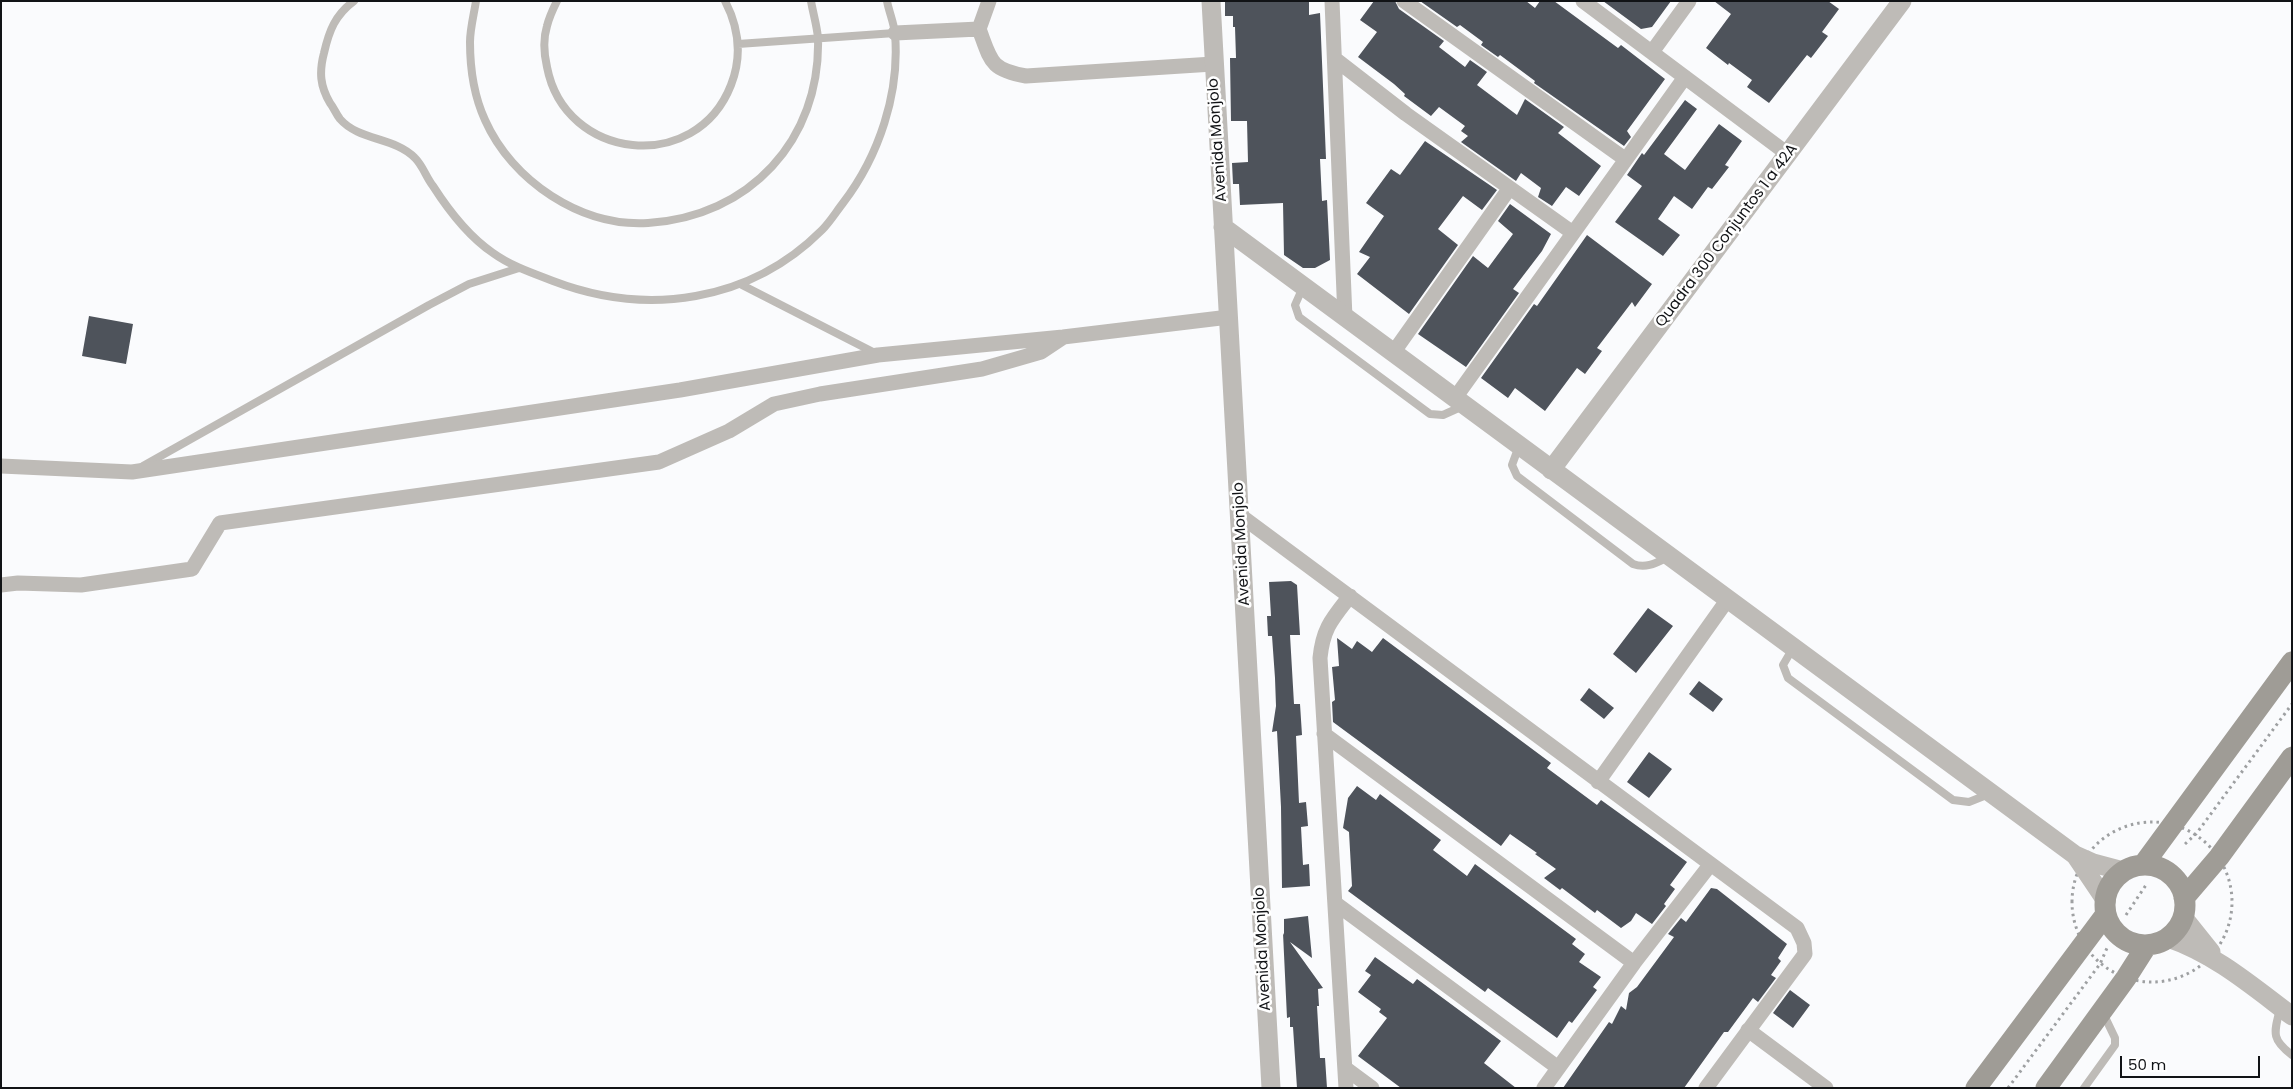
<!DOCTYPE html>
<style>
body{margin:0}
#map{position:relative;width:2293px;height:1089px;overflow:hidden;background:#fafbfd;font-family:Poppins,sans-serif}
canvas{display:block}
.frame{position:absolute;inset:0;border:2px solid #111316;pointer-events:none}
.scale{position:absolute;left:2120px;top:1056px;width:140px;height:22px;box-sizing:border-box;border:2px solid #111316;border-top:0;padding-left:6px;font-size:15px;line-height:18px;white-space:nowrap;color:#111316;-webkit-text-stroke:4px #fff;paint-order:stroke}
</style>
<div id="map">
<canvas width="2293" height="1089"></canvas>
<div class="frame"></div>
<div class="scale">50 m</div>
</div>
<script>
const g = document.querySelector('canvas').getContext('2d');
g.lineJoin = 'round';
function fill(path, color) {
  g.fillStyle = color;
  g.fill(path, 'evenodd');
}
function stroke(path, color, width, dash) {
  g.strokeStyle = color;
  g.lineWidth = width;
  g.lineCap = dash ? 'butt' : 'round';
  g.setLineDash(dash || []);
  g.stroke(path);
}
function drawText(font, color, halo, rows, align = 'center') {
  g.font = font + ' Poppins,sans-serif';
  g.lineWidth = 5;
  g.setLineDash([]);
  g.textBaseline = 'middle';
  g.strokeStyle = halo;
  g.fillStyle = color;
  for (const [text, x, y, turn = 0] of rows) {
    g.save();
    g.translate(x, y);
    g.rotate((+turn || 0) * Math.PI / 180);
    g.textAlign = isNaN(turn) ? turn : align;
    if (halo) g.strokeText(text, 0, 0);
    g.fillText(text, 0, 0);
    g.restore();
  }
}
fill(new Path2D(`
 M 1225,1 L 1309,1 L 1309,15 L 1320,13 L 1326,159 L 1320,159 L 1322,201 L 1327,200 L 1330,260 L 1315,268 L 1303,268 L 1284,255 L 1283,203 L 1240,205 L 1239,184 L 1233,184 L 1232,163 L 1248,162 L 1247,121 L 1231,121 L 1230,58 L 1236,58 L 1235,27 L 1233,27 L 1233,16 L 1225,16 Z
 M 1374,1 L 1395,1 L 1399,9 L 1444,41 L 1439,47 L 1465,67 L 1470,60 L 1487,72 L 1477,85 L 1517,115 L 1525,99 L 1564,127 L 1558,133 L 1601,166 L 1579,196 L 1566,187 L 1552,206 L 1538,197 L 1541,188 L 1521,173 L 1516,181 L 1461,142 L 1468,136 L 1461,131 L 1465,126 L 1439,107 L 1431,116 L 1404,96 L 1405,94 L 1394,84 L 1358,57 L 1377,32 L 1360,20 Z
 M 1420,1 L 1526,1 L 1535,8 L 1540,1 L 1554,1 L 1618,48 L 1621,45 L 1665,79 L 1627,131 L 1631,137 L 1624,146 L 1534,83 L 1535,81 L 1500,55 L 1498,57 L 1481,45 L 1483,42 L 1460,25 L 1457,27 Z
 M 1603,1 L 1671,1 L 1652,27 L 1641,29 Z
 M 1714,1 L 1828,1 L 1839,9 L 1822,32 L 1828,36 L 1811,58 L 1807,55 L 1769,103 L 1747,87 L 1752,80 L 1729,63 L 1728,65 L 1706,48 L 1731,14 Z
 M 1685,100 L 1697,109 L 1664,154 L 1685,170 L 1719,124 L 1742,141 L 1725,165 L 1729,167 L 1712,189 L 1708,187 L 1692,209 L 1674,196 L 1658,219 L 1680,235 L 1663,256 L 1615,222 L 1642,186 L 1627,175 L 1642,153 L 1644,155 Z
 M 1425,141 L 1497,190 L 1482,210 L 1463,196 L 1438,229 L 1458,245 L 1409,314 L 1357,274 L 1370,257 L 1359,252 L 1384,216 L 1366,203 L 1391,169 L 1400,175 Z
 M 1510,204 L 1551,234 L 1542,251 L 1513,289 L 1519,293 L 1466,367 L 1418,334 L 1473,256 L 1488,268 L 1513,234 L 1498,221 Z
 M 1587,235 L 1652,284 L 1635,307 L 1632,302 L 1597,348 L 1602,351 L 1585,374 L 1577,368 L 1545,411 L 1515,388 L 1508,398 L 1481,378 L 1534,304 L 1537,306 Z
 M 89,316 L 133,324 L 126,364 L 82,356 Z
 M 1291,581 L 1297,585 L 1300,635 L 1290,635 L 1294,704 L 1300,704 L 1302,735 L 1296,736 L 1299,803 L 1306,802 L 1308,826 L 1301,827 L 1303,865 L 1309,864 L 1310,886 L 1282,888 L 1281,807 L 1277,731 L 1272,732 L 1276,706 L 1275,678 L 1272,636 L 1268,636 L 1267,616 L 1271,616 L 1269,582 Z
 M 1648,608 L 1673,626 L 1636,673 L 1613,654 Z
 M 1337,638 L 1352,649 L 1357,641 L 1372,652 L 1383,638 L 1551,763 L 1547,768 L 1597,805 L 1601,800 L 1687,862 L 1670,885 L 1675,889 L 1664,904 L 1666,906 L 1652,924 L 1636,913 L 1631,921 L 1621,928 L 1597,910 L 1595,913 L 1562,888 L 1560,890 L 1544,878 L 1556,869 L 1535,854 L 1537,853 L 1510,834 L 1501,846 L 1333,722 L 1332,702 L 1335,700 L 1332,667 L 1339,666 Z
 M 1699,681 L 1723,699 L 1713,712 L 1689,694 Z
 M 1589,688 L 1614,708 L 1604,719 L 1580,700 Z
 M 1649,752 L 1672,769 L 1649,798 L 1627,782 Z
 M 1357,786 L 1376,800 L 1380,794 L 1441,840 L 1433,850 L 1467,876 L 1475,864 L 1576,939 L 1572,944 L 1585,954 L 1579,962 L 1601,977 L 1593,987 L 1597,990 L 1572,1023 L 1569,1021 L 1557,1038 L 1488,988 L 1485,992 L 1348,891 L 1352,886 L 1349,832 L 1343,828 L 1348,798 Z
 M 1711,888 L 1717,889 L 1787,944 L 1778,958 L 1781,961 L 1771,975 L 1776,978 L 1758,1002 L 1753,998 L 1728,1032 L 1724,1032 L 1684,1088 L 1563,1088 L 1609,1022 L 1612,1024 L 1621,1006 L 1626,1010 L 1629,993 L 1637,987 L 1674,937 L 1668,934 L 1681,918 L 1686,922 Z
 M 1308,916 L 1312,958 L 1290,942 L 1323,988 L 1318,989 L 1319,1006 L 1317,1006 L 1320,1058 L 1325,1058 L 1327,1088 L 1297,1088 L 1293,1027 L 1290,1027 L 1290,1017 L 1287,1018 L 1283,933 L 1284,935 L 1284,919 Z
 M 1375,957 L 1413,984 L 1417,979 L 1501,1041 L 1484,1063 L 1516,1088 L 1401,1088 L 1358,1056 L 1387,1018 L 1379,1012 L 1381,1009 L 1358,992 L 1371,975 L 1365,971 Z
 M 1790,990 L 1810,1005 L 1793,1028 L 1773,1013 Z`), '#4e535b');
stroke(new Path2D(`
 M2072 902a80 80 0 1 1 160 0a80 80 0 1 1-160 0Z
 M 2185,844 L 2196,834 L 2292,704
 M 2126,915 L 2146,885
 M 2008,1088 L 2100,964 L 2107,948`), '#9ea0a2', 3, [2.5, 4]);
stroke(new Path2D(`
 M 354,1 C 335,15 329,31 324,53 C 319,72 320,86 330,103 C 334,108 336,114 340,119 C 359,141 395,137 415,158 C 423,166 426,177 433,186 C 449,211 468,236 493,253 C 511,266 532,273 553,281 C 647,317 750,302 822,230 C 830,222 836,212 843,203 C 879,156 900,93 895,34 C 894,23 889,12 887,1
 M 476,1 C 474,14 470,29 470,42 C 470,68 474,96 485,120 C 512,181 581,227 648,223 C 749,217 821,140 818,38 C 817,26 813,13 811,1
 M 557,1 C 553,9 549,18 547,26 C 543,39 544,54 547,67 C 565,161 696,175 731,85 C 742,57 739,28 725,1
 M 738,44 L 895,33
 M 742,285 L 877,354
 M 1303,287 L 1295,305 L 1299,317 L 1430,414 L 1443,415 L 1463,406
 M 1519,446 L 1512,465 L 1517,476 L 1633,564 C 1646,569 1656,563 1668,557
 M 143,466 L 429,305 L 469,284 L 519,268
 M 1793,648 L 1783,665 L 1788,678 L 1953,800 L 1969,802 L 1989,794
 M 2280,1009 C 2274,1033 2271,1039 2292,1055
 M 2084,1088 L 2115,1045 L 2115,1038 L 2104,1015`), '#bebbb7', 8);
stroke(new Path2D(`
 M 989,1 L 979,29 C 991,61 990,70 1026,76 L 1213,64
 M 1332,1 L 1345,318
 M 1404,1 L 1625,159
 M 1583,1 L 1789,155
 M 895,33 L 979,29
 M 1652,52 L 1689,1
 M 1335,59 L 1406,114 L 1573,233
 M 1393,353 L 1509,189
 M 1455,398 L 1685,77
 M 1,466 L 132,472 L 680,390 L 878,355 L 1063,337 L 1229,317
 M 1241,516 L 1797,928 L 1804,943 L 1805,954 L 1706,1088
 M 1,585 L 18,583 L 81,585 L 192,569 L 220,523 L 659,462 L 729,431 L 774,404 L 820,394 L 982,369 L 1041,352 L 1062,338
 M 1324,734 L 1634,963
 M 1598,782 L 1728,599
 M 1335,903 L 1557,1067
 M 1748,1030 L 1826,1088
 M 1345,1068 L 1372,1088
 M 1346,1088 L 1320,658 C 1323,628 1332,619 1350,596
 M 1544,1088 L 1634,963 L 1710,865`), '#bebbb7', 15);
stroke(new Path2D(`
 M 1211,1 L 1271,1088
 M 1223,227 L 2075,855 L 2093,863 L 2123,871
 M 1551,470 L 1902,1
 M 2075,855 L 2106,901
 M 2183,917 L 2211,952
 M 2168,938 C 2215,954 2252,986 2292,1016`), '#bebbb7', 19);
stroke(new Path2D(`
 M 2143,865 L 2292,662
 M2105 905a40 40 0 1 1 80 0a40 40 0 1 1-80 0Z
 M 2184,898 L 2219,857 L 2292,757
 M 1976,1088 L 2106,914
 M 2046,1088 L 2126,978 L 2147,945`), '#9f9c96', 21);
drawText('15px', '#111316', '#fff', [
 ["Avenida Monjolo",1218,140,-94],
 ["Quadra 300 Conjuntos 1 a 42A",1727,236,-53],
 ["Avenida Monjolo",1242,544,-93],
 ["Avenida Monjolo",1263,949,-93]
]);
</script>
